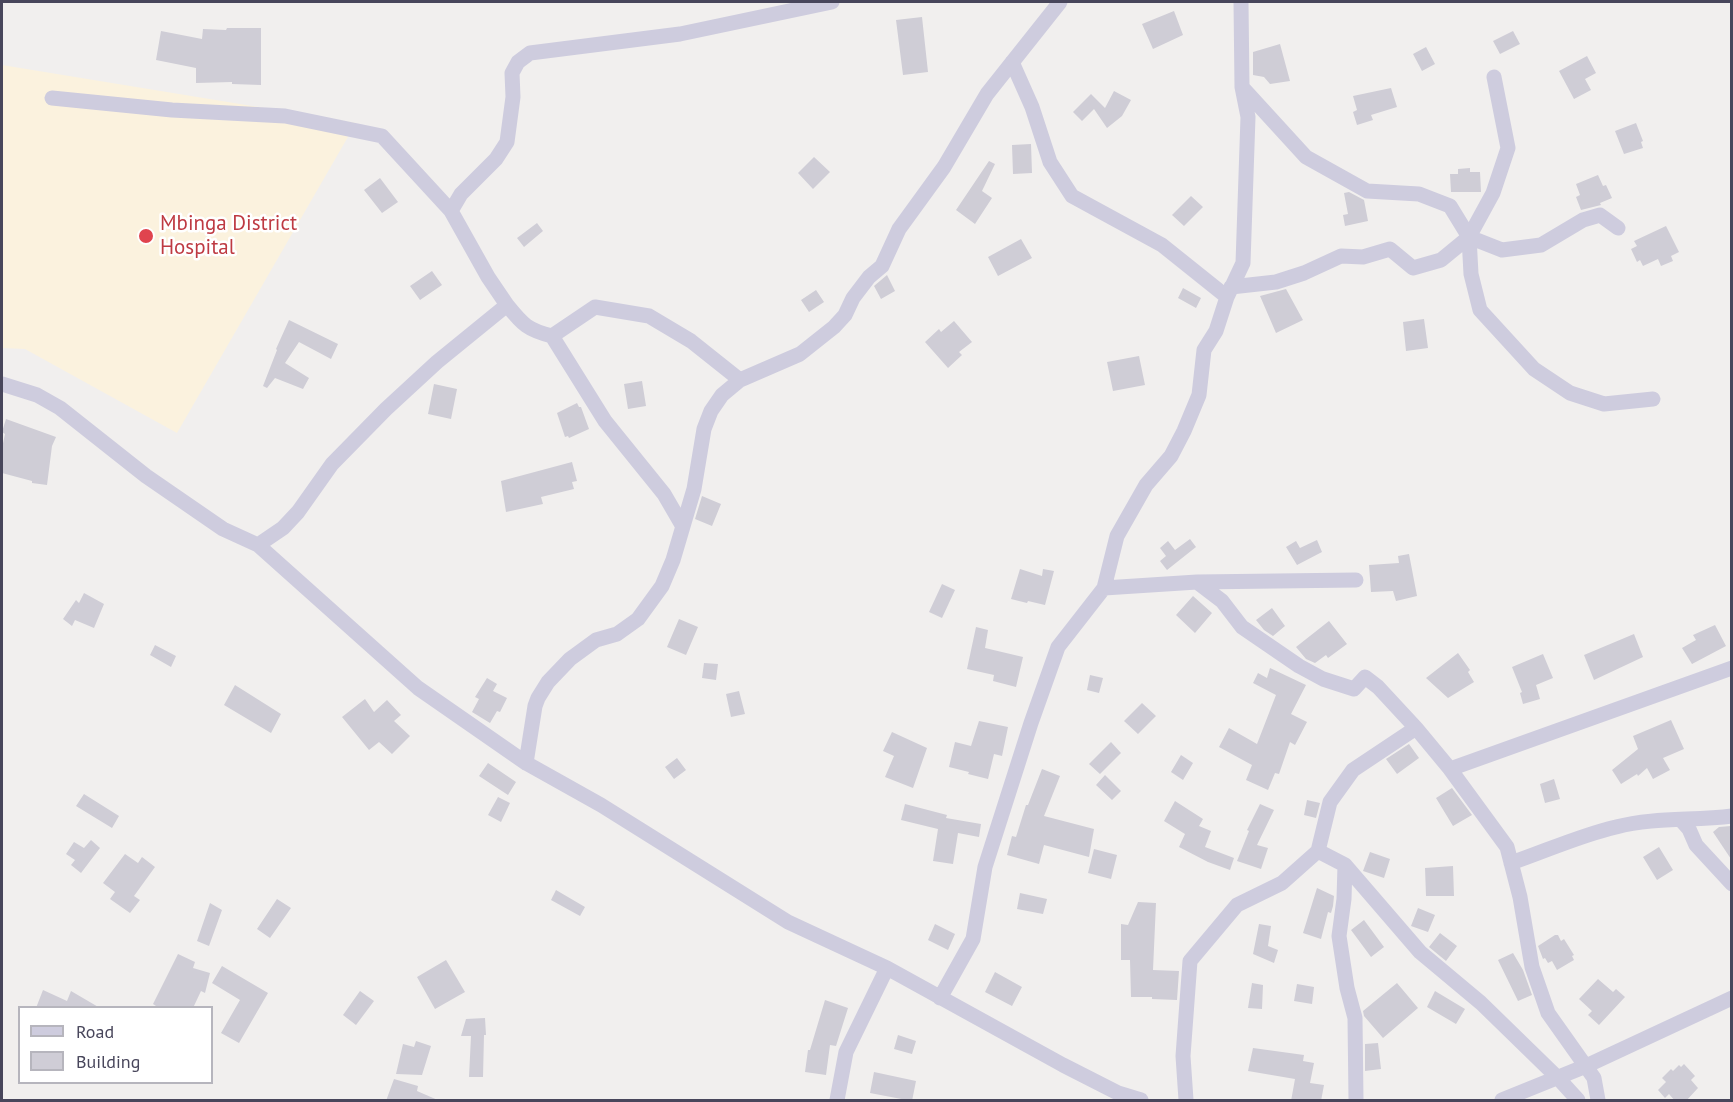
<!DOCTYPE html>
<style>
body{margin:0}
#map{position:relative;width:1733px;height:1102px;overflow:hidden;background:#f1efee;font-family:"PT Sans",sans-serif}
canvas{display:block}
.frame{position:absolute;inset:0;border:3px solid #48465b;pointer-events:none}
.legend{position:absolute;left:18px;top:1006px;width:195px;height:78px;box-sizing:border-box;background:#fff;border:2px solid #b6b5bd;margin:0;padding:8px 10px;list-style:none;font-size:18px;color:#48465b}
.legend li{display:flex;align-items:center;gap:12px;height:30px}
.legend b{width:30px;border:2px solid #b6b5bd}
</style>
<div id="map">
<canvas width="1733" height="1102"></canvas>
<div class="frame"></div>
<ul class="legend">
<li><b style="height:8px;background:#ceccde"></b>Road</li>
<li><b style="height:16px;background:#cfcdd6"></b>Building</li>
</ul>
</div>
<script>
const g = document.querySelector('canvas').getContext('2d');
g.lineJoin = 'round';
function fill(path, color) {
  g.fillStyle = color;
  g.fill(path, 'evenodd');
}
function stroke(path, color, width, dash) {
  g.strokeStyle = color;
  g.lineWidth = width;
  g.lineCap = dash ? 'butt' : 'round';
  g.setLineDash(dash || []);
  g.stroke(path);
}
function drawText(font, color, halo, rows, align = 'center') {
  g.font = font + ' "PT Sans",sans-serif';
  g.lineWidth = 5;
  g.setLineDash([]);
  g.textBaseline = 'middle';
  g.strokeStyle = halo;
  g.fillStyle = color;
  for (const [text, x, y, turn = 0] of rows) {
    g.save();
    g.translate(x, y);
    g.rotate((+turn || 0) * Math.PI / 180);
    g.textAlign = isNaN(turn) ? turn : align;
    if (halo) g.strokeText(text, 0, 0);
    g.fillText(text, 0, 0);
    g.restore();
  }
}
fill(new Path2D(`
 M 2,65 L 356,123 L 177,433 L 25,349 L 2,348 Z`), '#fbf2de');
fill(new Path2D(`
 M 1174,11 L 1183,35 L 1153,49 L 1142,24 Z
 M 922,17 L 928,72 L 903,75 L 896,20 Z
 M 227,28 L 261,28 L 261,85 L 232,84 L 232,82 L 196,83 L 196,68 L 156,60 L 161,31 L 202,39 L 203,29 L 226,30 Z
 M 1513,31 L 1520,44 L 1500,54 L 1493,41 Z
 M 1280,44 L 1290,81 L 1270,84 L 1264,77 L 1253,75 L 1253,52 Z
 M 1426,47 L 1435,64 L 1422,71 L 1413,54 Z
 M 1587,56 L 1596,73 L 1585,79 L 1591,90 L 1574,99 L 1559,71 Z
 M 1391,88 L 1397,107 L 1371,115 L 1373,120 L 1357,125 L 1353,112 L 1357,110 L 1353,96 Z
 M 1114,91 L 1131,100 L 1122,116 L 1107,128 L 1094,109 L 1082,121 L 1073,112 L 1091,94 L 1105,108 Z
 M 1636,123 L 1643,141 L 1641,142 L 1643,148 L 1624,154 L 1615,131 Z
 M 1031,144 L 1032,173 L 1013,174 L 1012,145 Z
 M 814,157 L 830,172 L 813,189 L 798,173 Z
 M 989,161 L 995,164 L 982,191 L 992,198 L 975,224 L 956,210 Z
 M 1470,168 L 1470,172 L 1480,172 L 1481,192 L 1451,192 L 1450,174 L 1458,174 L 1458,169 Z
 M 1598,175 L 1603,186 L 1606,185 L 1612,198 L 1600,203 L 1601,205 L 1581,210 L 1576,197 L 1580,195 L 1576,184 Z
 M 380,178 L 398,202 L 382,213 L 364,190 Z
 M 1349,192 L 1364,200 L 1368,221 L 1345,226 L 1343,215 L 1348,214 L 1344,193 Z
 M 1191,196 L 1203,207 L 1184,226 L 1172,215 Z
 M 537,223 L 543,231 L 524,247 L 517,238 Z
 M 1666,226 L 1679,252 L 1671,256 L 1673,261 L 1661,266 L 1658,259 L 1643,266 L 1640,260 L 1637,262 L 1631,249 L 1637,246 L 1634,241 Z
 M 1021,239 L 1032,258 L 998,276 L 988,257 Z
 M 432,271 L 442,285 L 420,300 L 410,286 Z
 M 887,275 L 895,291 L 881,299 L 874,286 Z
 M 1183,288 L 1201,298 L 1196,308 L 1178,298 Z
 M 1286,289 L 1303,320 L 1276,333 L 1260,296 Z
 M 816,290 L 824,302 L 809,312 L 801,300 Z
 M 1424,319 L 1428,348 L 1406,351 L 1403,322 Z
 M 289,320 L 338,344 L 331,359 L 299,342 L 285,363 L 309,378 L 303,389 L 275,378 L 267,388 L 263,386 L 277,350 L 276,349 Z
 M 954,321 L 972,342 L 959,352 L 962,355 L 948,368 L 925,342 L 939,329 L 941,332 Z
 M 1139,356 L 1145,385 L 1113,391 L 1107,362 Z
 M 642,381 L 646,406 L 628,409 L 624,384 Z
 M 434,384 L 457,389 L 451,419 L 428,414 Z
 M 577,403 L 579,407 L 581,407 L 589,429 L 569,438 L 568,436 L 565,437 L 557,413 Z
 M 6,419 L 56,437 L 52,446 L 47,485 L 32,483 L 32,481 L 2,473 L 2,448 L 5,434 L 2,432 Z
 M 572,462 L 577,481 L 572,482 L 574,489 L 541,497 L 543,504 L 506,512 L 501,481 Z
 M 702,496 L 721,504 L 712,526 L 695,519 Z
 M 1190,539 L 1196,547 L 1167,570 L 1160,561 L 1166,556 L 1160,548 L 1168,541 L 1175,550 Z
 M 1317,540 L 1322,552 L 1297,565 L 1286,547 L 1296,541 L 1300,548 Z
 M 1409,554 L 1417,596 L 1396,601 L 1393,591 L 1371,592 L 1369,565 L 1399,563 L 1398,556 Z
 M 1020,569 L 1042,576 L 1043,569 L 1054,571 L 1045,605 L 1028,601 L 1027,603 L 1011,599 Z
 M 942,584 L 955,590 L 942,618 L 929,612 Z
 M 84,593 L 104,604 L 94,628 L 75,620 L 72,626 L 63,619 L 76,600 L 79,603 Z
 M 1193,596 L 1212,613 L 1195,633 L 1176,615 Z
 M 1272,608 L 1285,626 L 1273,636 L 1264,630 L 1256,620 Z
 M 679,619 L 698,627 L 686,655 L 667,647 Z
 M 1329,621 L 1347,644 L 1328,658 L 1326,655 L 1315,663 L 1306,659 L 1296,647 Z
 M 1715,625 L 1726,646 L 1692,664 L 1682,648 L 1696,640 L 1693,635 Z
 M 976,627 L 988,630 L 985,648 L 1023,657 L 1016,687 L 993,681 L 994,675 L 967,669 Z
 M 1634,634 L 1643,657 L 1594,680 L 1584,655 Z
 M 155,645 L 176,656 L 171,667 L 150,655 Z
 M 1458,653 L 1470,670 L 1468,672 L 1474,682 L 1448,698 L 1426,678 Z
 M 1543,654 L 1553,678 L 1536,685 L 1540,699 L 1523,704 L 1520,693 L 1522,692 L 1512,667 Z
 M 704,663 L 718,664 L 716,680 L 702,678 Z
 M 1270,668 L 1306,685 L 1291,714 L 1307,722 L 1295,745 L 1290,742 L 1279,774 L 1275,773 L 1268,790 L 1246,780 L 1252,765 L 1219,747 L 1229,728 L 1257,744 L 1276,695 L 1253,683 L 1258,673 L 1267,678 Z
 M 1090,675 L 1103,678 L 1099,693 L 1087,690 Z
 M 487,678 L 497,684 L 493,691 L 507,698 L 500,712 L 497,711 L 490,723 L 472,712 L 479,699 L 475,697 Z
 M 235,685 L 281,714 L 271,733 L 224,705 Z
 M 739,691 L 745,714 L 731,717 L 726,694 Z
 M 365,699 L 374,712 L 387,700 L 401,715 L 394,721 L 410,736 L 392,754 L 379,742 L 369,750 L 342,717 Z
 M 1142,703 L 1156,716 L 1138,734 L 1124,721 Z
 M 1671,720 L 1684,749 L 1663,758 L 1670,770 L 1653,779 L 1647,768 L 1638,776 L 1637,774 L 1621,784 L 1612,770 L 1638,749 L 1633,736 Z
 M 979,721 L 1008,727 L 1002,756 L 994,754 L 988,779 L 968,774 L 969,772 L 949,767 L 955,742 L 971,746 Z
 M 892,732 L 927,748 L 913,788 L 885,777 L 894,756 L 883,751 Z
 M 1111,742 L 1121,753 L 1100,774 L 1089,764 Z
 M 1409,744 L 1419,758 L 1397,774 L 1386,759 Z
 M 1181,755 L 1193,763 L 1183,780 L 1171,772 Z
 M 677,758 L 686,770 L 674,779 L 665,767 Z
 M 488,763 L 516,782 L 508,795 L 479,776 Z
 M 1042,769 L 1060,776 L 1044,816 L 1094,829 L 1089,857 L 1044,845 L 1039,864 L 1007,855 L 1012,836 L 1016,837 L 1026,805 L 1028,805 Z
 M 1105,775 L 1121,791 L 1112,800 L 1096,785 Z
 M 1554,779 L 1560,799 L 1545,803 L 1540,784 Z
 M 1452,788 L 1472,815 L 1453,826 L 1436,798 Z
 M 84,794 L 119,816 L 112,828 L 76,806 Z
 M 498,797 L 510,803 L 501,822 L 488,815 Z
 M 1307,800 L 1320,803 L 1316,818 L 1304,815 Z
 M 1175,801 L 1203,819 L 1199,826 L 1211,831 L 1205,847 L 1234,858 L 1230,870 L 1208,862 L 1179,847 L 1185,834 L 1164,821 Z
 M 905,804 L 947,815 L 946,818 L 981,824 L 979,837 L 958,833 L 953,864 L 933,861 L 938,829 L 901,820 Z
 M 1260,804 L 1274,810 L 1257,845 L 1268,848 L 1261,869 L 1237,861 L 1249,831 L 1247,830 Z
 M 1731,826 L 1731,859 L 1713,832 L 1719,827 Z
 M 91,840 L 100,848 L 81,873 L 71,865 L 75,860 L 66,854 L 74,842 L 84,848 Z
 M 1659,847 L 1673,870 L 1657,880 L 1643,857 Z
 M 1094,849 L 1117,855 L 1111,879 L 1088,873 Z
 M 1370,852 L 1390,859 L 1384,878 L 1363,871 Z
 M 125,854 L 138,863 L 142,857 L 155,867 L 134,896 L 140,900 L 130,913 L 110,899 L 115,892 L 103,883 Z
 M 1453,866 L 1454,896 L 1426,896 L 1425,868 Z
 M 1317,888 L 1334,896 L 1333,906 L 1331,913 L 1328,912 L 1321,939 L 1303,933 Z
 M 556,890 L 585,907 L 580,916 L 551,900 Z
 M 1020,893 L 1047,899 L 1043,914 L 1017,909 Z
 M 277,899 L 291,908 L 270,938 L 257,929 Z
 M 1138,902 L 1156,903 L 1153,970 L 1179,971 L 1177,1000 L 1152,999 L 1152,997 L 1131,997 L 1130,960 L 1121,960 L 1121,924 L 1128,925 Z
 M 210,903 L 222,910 L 209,946 L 197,941 Z
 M 1418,908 L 1435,915 L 1428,932 L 1411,926 Z
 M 1364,920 L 1384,947 L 1371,957 L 1351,930 Z
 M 935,924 L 955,934 L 948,950 L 928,940 Z
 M 1259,924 L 1271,926 L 1268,946 L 1278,950 L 1274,963 L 1253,954 Z
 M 1440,933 L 1457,946 L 1446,961 L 1429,947 Z
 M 1555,935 L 1558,935 L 1561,941 L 1564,939 L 1574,955 L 1572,956 L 1574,960 L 1557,970 L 1552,961 L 1548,963 L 1545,958 L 1543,959 L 1538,946 Z
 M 1513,953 L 1523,970 L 1532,995 L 1518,1001 L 1498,960 Z
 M 178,954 L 195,962 L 193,968 L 210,973 L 205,993 L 201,991 L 193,1008 L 159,1008 L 153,1004 Z
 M 446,960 L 465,992 L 435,1009 L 417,977 Z
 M 222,966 L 268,993 L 239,1043 L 221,1033 L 240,1000 L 212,983 Z
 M 995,972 L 1022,987 L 1012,1006 L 985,992 Z
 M 1598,979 L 1613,992 L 1616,989 L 1625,997 L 1599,1025 L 1588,1015 L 1592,1011 L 1579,999 Z
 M 1252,983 L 1263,985 L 1262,1009 L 1248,1008 Z
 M 1397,983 L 1418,1008 L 1383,1038 L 1364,1016 L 1363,1011 Z
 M 1297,984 L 1314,987 L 1312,1004 L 1294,1001 Z
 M 43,990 L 67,1001 L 71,991 L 100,1008 L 36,1008 Z
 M 360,991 L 374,1001 L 356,1025 L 343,1015 Z
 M 1435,991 L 1465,1009 L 1456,1024 L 1427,1007 Z
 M 825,1000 L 848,1008 L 836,1046 L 830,1045 L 826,1075 L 805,1072 L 808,1050 L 810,1050 Z
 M 485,1018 L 486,1035 L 484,1035 L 483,1077 L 469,1077 L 471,1036 L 461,1036 L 466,1019 Z
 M 898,1035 L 916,1041 L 912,1054 L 894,1049 Z
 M 416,1041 L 431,1046 L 422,1075 L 396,1074 L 403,1044 L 414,1047 Z
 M 1378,1043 L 1381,1069 L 1365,1071 L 1365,1044 Z
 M 1253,1048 L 1304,1055 L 1303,1061 L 1314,1063 L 1310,1083 L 1324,1085 L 1321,1101 L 1291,1101 L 1295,1079 L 1248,1071 Z
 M 1684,1064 L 1695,1076 L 1691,1080 L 1698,1088 L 1686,1101 L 1675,1101 L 1669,1094 L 1665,1098 L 1658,1090 L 1666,1082 L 1662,1078 L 1671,1069 L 1673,1071 L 1679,1065 L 1681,1067 Z
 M 874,1072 L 916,1081 L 912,1101 L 870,1093 Z
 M 394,1079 L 418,1086 L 417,1091 L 440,1101 L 386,1101 Z`), '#cfcdd6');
stroke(new Path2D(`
 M 1012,62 L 1032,107 L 1050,162 L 1072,196 L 1162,245 L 1227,297
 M 1242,87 L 1306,157 L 1367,191 L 1419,194 L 1450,206 L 1469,237 L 1471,274 L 1480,310 L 1534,369 L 1570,393 L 1604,404 L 1653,399
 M 52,98 L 172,110 L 285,116 L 382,136 L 451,211 L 488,277 L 507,305 L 437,362 L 386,409 L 332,464 L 298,512 L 283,528 L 258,545
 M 451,211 L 461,194 L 496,159 L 507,142 L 513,97 L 512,73 L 518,62 L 530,53 L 680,34 L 832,2
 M 1469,237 L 1502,250 L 1541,245 L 1583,220 L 1600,215 L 1618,228
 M 1231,287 L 1276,282 L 1304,273 L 1341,256 L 1363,257 L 1390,249 L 1413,268 L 1441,260 L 1469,237 L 1493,193 L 1508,148 L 1494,77
 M 507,305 C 523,325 528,330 552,336 L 605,421 L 664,494 L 682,525
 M 552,336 L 595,307 L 649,316 L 691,341 L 740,380
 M 2,384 L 37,395 L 60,408 L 146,476 L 223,529 L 258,545 L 418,688 L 526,763 L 601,805 L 788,922 L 887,968 L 1063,1065 L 1118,1093 L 1141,1100
 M 1197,582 L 1356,580
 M 1104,588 L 1197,582 L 1222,601 L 1242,627 L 1299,666 L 1323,679 L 1354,689 L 1365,677 L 1378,687 L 1416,728 L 1450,769 L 1507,847 L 1520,897 L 1532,967 L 1548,1013 L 1594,1078 L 1598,1100
 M 526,763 L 535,706 L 538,698 L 548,682 L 570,659 L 596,640 L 617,634 L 638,619 L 662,586 L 673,560 L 694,489 L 704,429 L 711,411 L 722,395 L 740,380 L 800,354 L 834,327 L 845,315 L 853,298 L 869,277 L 882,266 L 899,229 L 944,167 L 987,94 L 1060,2
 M 1450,769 L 1732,668
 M 1681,820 L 1689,829 L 1696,845 L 1732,884
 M 1318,851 L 1345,865 L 1420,952 L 1481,1003 L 1558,1078 L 1578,1100
 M 1511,863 C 1546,851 1581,835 1616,827 C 1654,817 1693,821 1732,816
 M 1345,865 L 1344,899 L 1339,936 L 1347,988 L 1355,1018 L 1356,1100
 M 940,998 L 973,939 L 985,867 L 1031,723 L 1058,647 L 1104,588 L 1117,536 L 1146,485 L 1171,456 L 1184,431 L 1199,395 L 1204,350 L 1216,331 L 1227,297 L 1243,263 L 1248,117 L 1242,87 L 1241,2
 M 837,1100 L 846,1052 L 887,968
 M 1186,1100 L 1183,1056 L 1190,961 L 1237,905 L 1282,883 L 1318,851 L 1330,802 L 1353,770 L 1416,728
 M 1502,1100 L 1586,1066 L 1732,998`), '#ceccde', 15);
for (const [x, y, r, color] of [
 [146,236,8,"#e0444e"]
]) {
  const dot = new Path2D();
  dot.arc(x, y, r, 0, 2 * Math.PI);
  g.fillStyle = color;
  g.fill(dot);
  stroke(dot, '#fff', 2);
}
drawText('21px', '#be3a42', '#fff', [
 ["Mbinga District",160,224],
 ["Hospital",160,248]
], 'left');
</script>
